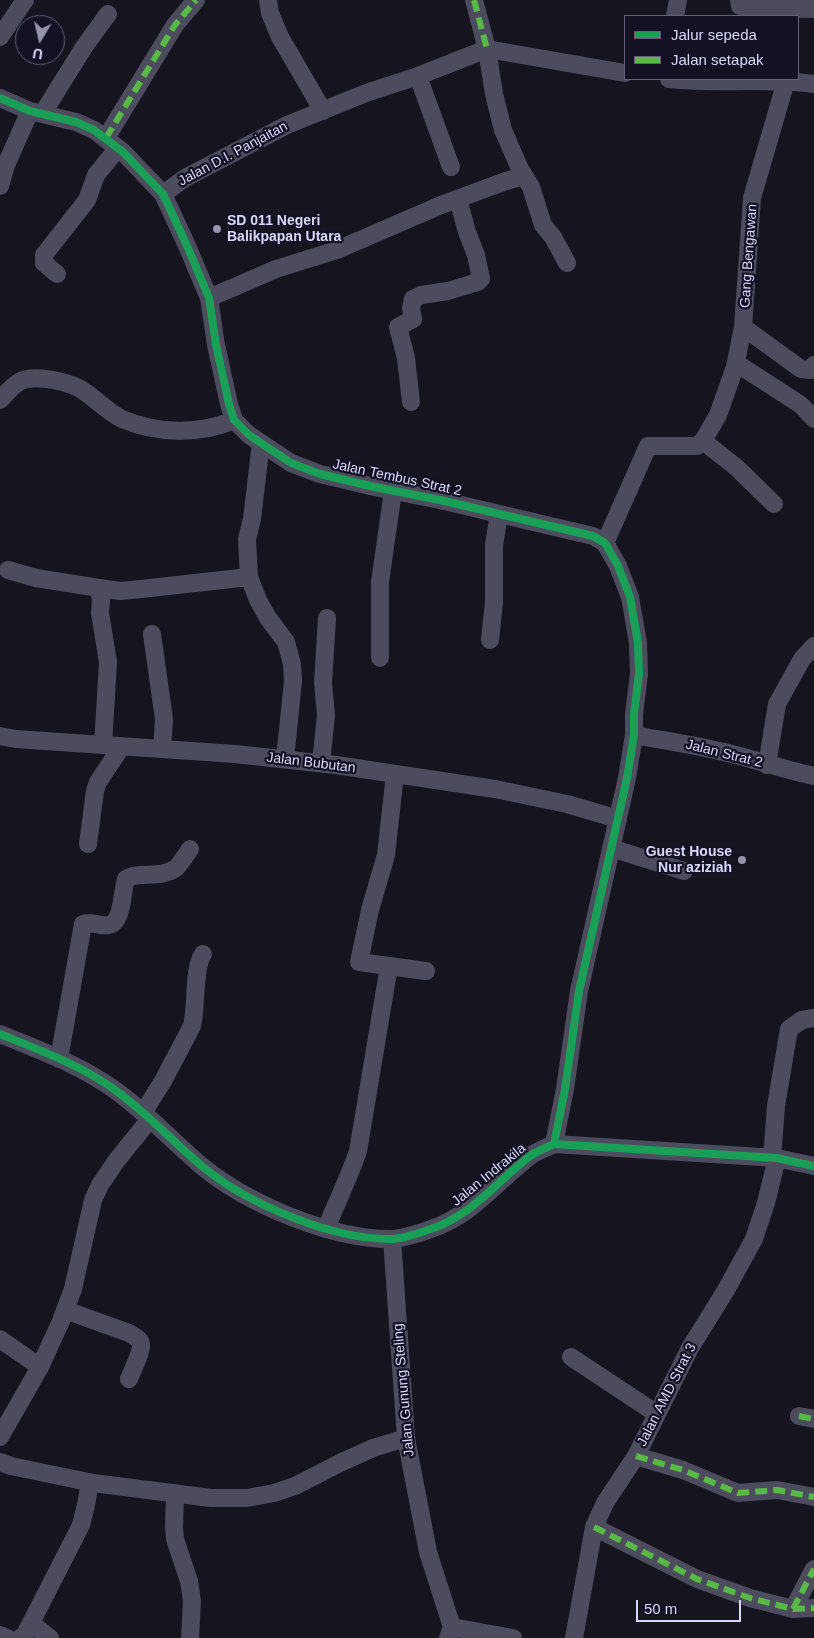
<!DOCTYPE html>
<style>
body{margin:0}
#map{position:relative;width:814px;height:1638px;overflow:hidden;background:#16151f;font-family:Helvetica,sans-serif}
canvas{display:block}
.legend{position:absolute;left:624px;top:15px;width:175px;height:65px;box-sizing:border-box;background:#131123;border:1px solid #636179;margin:0;padding:6px 9px;list-style:none;font-size:15px;color:#dad8fa}
.legend li{display:flex;align-items:center;gap:10px;height:25px}
.legend b{width:25px;border:1px solid #636179}
.north{position:absolute;left:15px;top:15px;width:50px;height:50px;box-sizing:border-box;background:#131123;border:1px solid #636179;border-radius:50%;rotate:189deg;font-size:14px;font-weight:700;line-height:20px;text-align:center;color:#dad8fa}
.north::after{content:'';display:block;margin:auto;width:18px;height:22px;background:#9594ad;clip-path:polygon(50% 0,100% 100%,50% 72%,0 100%)}
.scale{position:absolute;left:636px;top:1600px;width:105px;height:22px;box-sizing:border-box;border:2px solid #dad8fa;border-top:0;padding-left:6px;font-size:15px;line-height:18px;white-space:nowrap;color:#dad8fa;-webkit-text-stroke:4px #131123;paint-order:stroke}
</style>
<div id="map">
<canvas width="814" height="1638"></canvas>
<ul class="legend">
<li><b style="height:6px;background:#1a9f57"></b>Jalur sepeda</li>
<li><b style="height:6px;background:#58b947"></b>Jalan setapak</li>
</ul>
<div class="north">U</div>
<div class="scale">50 m</div>
</div>
<script>
const g = document.querySelector('canvas').getContext('2d');
g.lineJoin = 'round';
function stroke(path, color, width, dash) {
  g.strokeStyle = color;
  g.lineWidth = width;
  g.lineCap = dash ? 'butt' : 'round';
  g.setLineDash(dash || []);
  g.stroke(path);
}
function drawText(font, color, halo, rows, align = 'center') {
  g.font = font + ' Helvetica,sans-serif';
  g.lineWidth = 4.5;
  g.setLineDash([]);
  g.textBaseline = 'middle';
  g.strokeStyle = halo;
  g.fillStyle = color;
  for (const [text, x, y, turn = 0] of rows) {
    g.save();
    g.translate(x, y);
    g.rotate((+turn || 0) * Math.PI / 180);
    g.textAlign = isNaN(turn) ? turn : align;
    if (halo) g.strokeText(text, 0, 0);
    g.fillText(text, 0, 0);
    g.restore();
  }
}
stroke(new Path2D(`
 M 268,0 L 270,13 L 280,37 L 323,111
 M 474,0 L 487,49 L 494,94 L 503,130 L 520,169 L 531,187 L 543,225 L 553,237 L 567,263
 M 739,0 L 740,6 L 746,8 L 814,9
 M 675,16 L 678,0
 M 0,37 L 25,0
 M 487,49 L 625,73
 M 418,76 L 451,167
 M 669,79 C 717,84 766,78 814,84
 M 0,98 L 30,111 L 76,122 L 94,130 L 123,152 L 163,194 L 188,248 L 209,298 L 216,345 L 229,404 L 234,420 L 249,435 L 291,463 L 320,474 L 370,486 L 440,500 L 593,536 L 605,543 L 618,566 L 630,597 L 638,643 L 639,674 L 634,714 L 634,735 L 627,778 L 579,991 L 565,1089 L 554,1144
 M 43,113 L 84,47 L 108,14
 M 106,138 L 175,25 L 196,0
 M 0,186 L 6,165 L 30,111
 M 163,194 L 185,178 L 287,125 L 366,93 L 418,76 L 487,49
 M 57,274 L 44,263 L 44,255 L 87,200 L 96,175 L 118,148
 M 209,298 L 276,269 L 337,250 L 441,205 L 506,181 L 524,176
 M 743,327 L 801,369 L 810,370 L 814,365
 M 736,363 L 801,405 L 814,419
 M 0,400 C 6,394 12,386 19,382 C 34,373 72,382 85,392 C 98,401 108,412 122,419 C 157,434 200,435 234,420
 M 411,402 L 406,358 L 398,327 L 413,319 L 411,308 L 413,299 L 421,295 L 448,291 L 478,282 L 481,279 L 476,255 L 467,232 L 458,199
 M 703,441 L 736,467 L 774,504
 M 261,443 L 252,519 L 247,539 L 249,577 L 258,600 L 268,618 L 286,642 L 292,664 L 293,681 L 285,759
 M 605,543 L 648,446 L 697,446 L 703,441 L 718,415 L 735,367 L 743,327 L 752,198 L 786,81
 M 8,570 L 36,578 L 99,588
 M 152,634 L 164,719 L 162,749
 M 490,640 L 494,602 L 494,545 L 499,514
 M 380,658 L 380,582 L 393,491
 M 634,735 C 667,741 700,746 732,754 C 760,761 786,770 814,776
 M 0,736 L 16,739 L 235,754 L 336,765 L 495,789 L 567,804 L 618,819
 M 103,745 L 108,662 L 100,613 L 101,600 L 99,588 L 120,591 L 132,590 L 249,577
 M 321,763 L 326,715 L 323,683 L 327,618
 M 767,765 L 777,704 L 802,659 L 814,646
 M 395,774 L 386,855 L 370,910 L 359,962 L 426,971
 M 88,844 L 95,791 L 98,782 L 122,746
 M 611,848 L 684,871
 M 0,1034 C 39,1050 81,1065 115,1090 C 147,1113 173,1142 203,1167 C 248,1204 331,1239 390,1239 C 403,1239 419,1233 431,1229 C 474,1214 496,1182 530,1156 C 537,1151 546,1148 554,1144 L 777,1158 L 814,1166
 M 59,1059 L 83,924 C 93,921 101,927 109,925 C 123,922 122,890 126,879 C 139,870 159,880 176,868 C 181,863 186,855 190,849
 M 143,1113 L 163,1081 L 192,1026 C 197,1007 193,968 203,954
 M 772,1158 L 776,1106 L 789,1029 L 802,1020 L 814,1018
 M 326,1229 C 336,1203 349,1178 358,1151 L 389,966
 M 392,1239 L 406,1438 L 428,1552 L 452,1627 L 448,1638
 M 65,1310 L 129,1333 C 133,1336 140,1338 141,1344 C 142,1352 132,1371 129,1379
 M 0,1339 L 40,1367
 M 571,1357 L 657,1414
 M 799,1416 L 814,1419
 M 0,1437 L 40,1367 L 61,1321 L 73,1289 L 93,1200 L 100,1185 L 117,1160 L 150,1119
 M 636,1456 L 683,1470 L 738,1493 L 777,1490 L 814,1497
 M 0,1462 L 11,1466 L 93,1483 L 211,1498 L 247,1498 L 274,1493 L 295,1486 L 342,1462 L 373,1448 L 406,1438
 M 175,1494 L 174,1527 L 175,1539 L 189,1581 L 192,1601 L 190,1638
 M 594,1527 L 697,1579 L 750,1598 L 793,1609 L 814,1608
 M 793,1609 L 814,1569
 M 31,1623 L 50,1638
 M 452,1627 L 513,1638
 M 0,1635 L 7,1638
 M 20,1638 L 24,1636 L 31,1623 L 81,1525 L 86,1505 L 90,1482
 M 574,1638 L 594,1527 L 605,1503 L 636,1456 L 690,1348 L 726,1290 L 754,1239 L 766,1203 L 777,1158`), '#4c4c5e', 18);
stroke(new Path2D(`
 M 474,0 L 487,49
 M 106,138 L 175,25 L 196,0
 M 799,1416 L 814,1419
 M 636,1456 L 683,1470 L 738,1493 L 777,1490 L 814,1497
 M 594,1527 L 697,1579 L 750,1598 L 793,1609 L 814,1608
 M 793,1609 L 814,1569`), '#58b947', 6, [12, 6]);
stroke(new Path2D(`
 M 0,98 L 30,111 L 76,122 L 94,130 L 123,152 L 163,194 L 188,248 L 209,298 L 216,345 L 229,404 L 234,420 L 249,435 L 291,463 L 320,474 L 370,486 L 440,500 L 593,536 L 605,543 L 618,566 L 630,597 L 638,643 L 639,674 L 634,714 L 634,735 L 627,778 L 579,991 L 565,1089 L 554,1144
 M 0,1034 C 39,1050 81,1065 115,1090 C 147,1113 173,1142 203,1167 C 248,1204 331,1239 390,1239 C 403,1239 419,1233 431,1229 C 474,1214 496,1182 530,1156 C 537,1151 546,1148 554,1144 L 777,1158 L 814,1166`), '#1a9f57', 8);
for (const [x, y, r, color] of [
 [217,229,5,"#9594ad"],
 [742,860,5,"#9594ad"]
]) {
  const dot = new Path2D();
  dot.arc(x, y, r, 0, 2 * Math.PI);
  g.fillStyle = color;
  g.fill(dot);
  stroke(dot, '#131123', 2);
}
drawText('14px', '#dad8fa', '#131123', [
 ["Jalan D.I. Panjaitan",233,154,-28],
 ["Gang Bengawan",749,256,-86],
 ["Jalan Tembus Strat 2",397,478,12],
 ["Jalan Strat 2",724,754,14],
 ["Jalan Bubutan",311,763,7],
 ["Jalan Indrakila",489,1175,-39],
 ["Jalan Gunung Steling",404,1390,-95],
 ["Jalan AMD Strat 3",667,1395,-63]
]);
drawText('bold 14px', '#dad8fa', '#131123', [
 ["SD 011 Negeri",227,221],
 ["Balikpapan Utara",227,237],
 ["Guest House",732,852,"right"],
 ["Nur aziziah",732,868,"right"]
], 'left');
</script>
